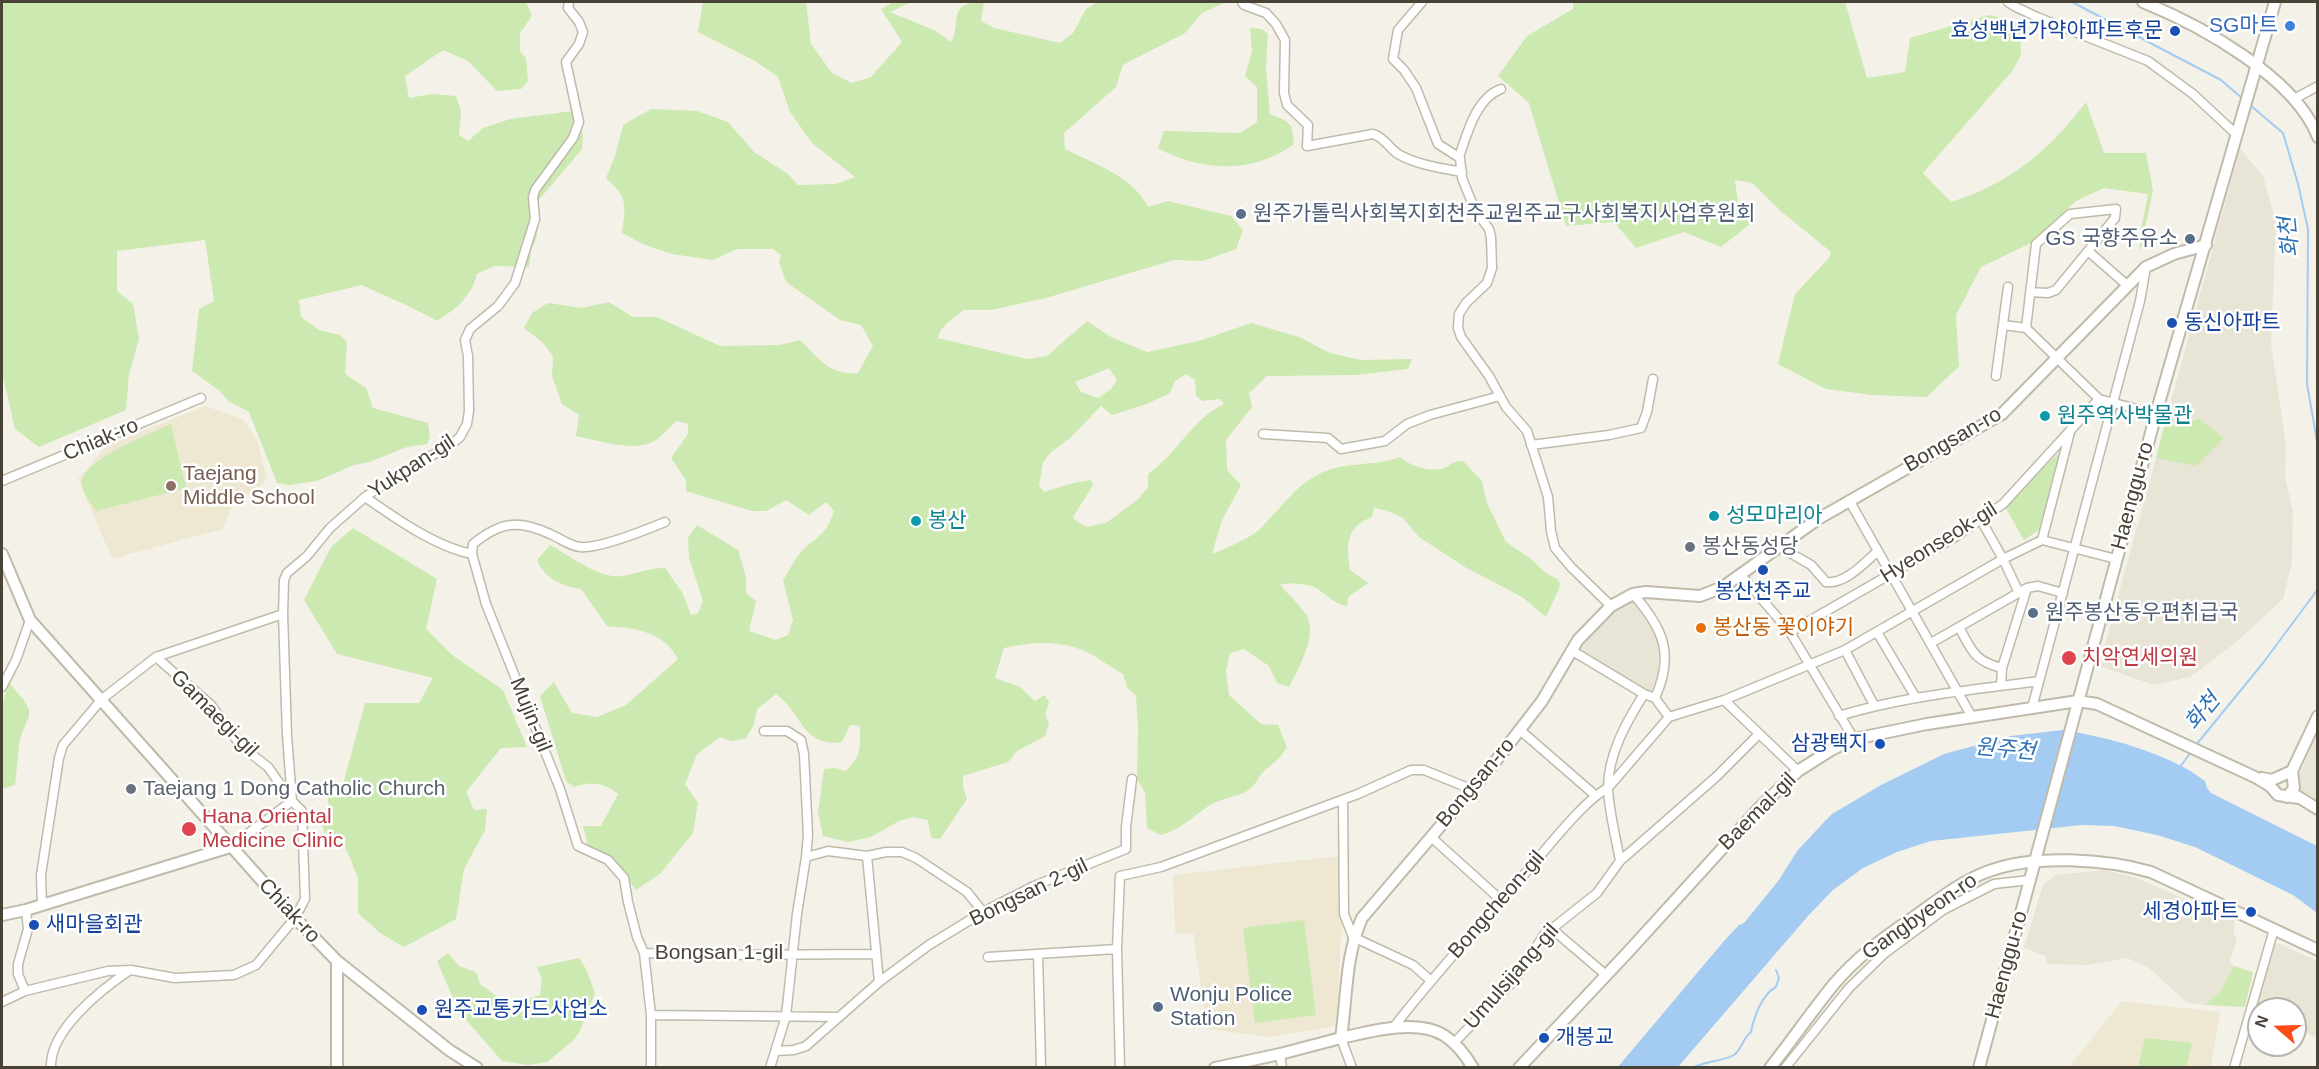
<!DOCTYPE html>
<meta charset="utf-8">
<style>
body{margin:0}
#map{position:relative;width:2319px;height:1069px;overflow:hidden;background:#f4f2e8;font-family:Helvetica,sans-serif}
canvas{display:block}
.frame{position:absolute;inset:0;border:3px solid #484336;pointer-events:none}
.north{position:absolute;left:2247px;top:997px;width:60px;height:60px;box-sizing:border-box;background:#fff;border:2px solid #b6b4af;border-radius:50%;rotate:290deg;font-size:16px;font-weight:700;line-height:24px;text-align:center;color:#484336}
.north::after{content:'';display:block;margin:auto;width:21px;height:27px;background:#fe4c16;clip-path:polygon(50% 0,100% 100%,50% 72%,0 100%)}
</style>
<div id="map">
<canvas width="2319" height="1069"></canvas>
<div class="frame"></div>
<div class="north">N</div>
</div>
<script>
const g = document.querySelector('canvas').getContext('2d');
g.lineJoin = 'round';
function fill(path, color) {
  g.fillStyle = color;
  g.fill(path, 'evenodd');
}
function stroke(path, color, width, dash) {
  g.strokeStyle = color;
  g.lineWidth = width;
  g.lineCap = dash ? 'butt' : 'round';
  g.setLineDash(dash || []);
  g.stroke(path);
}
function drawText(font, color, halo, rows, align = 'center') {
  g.font = font + ' Helvetica,"Noto Sans KR",sans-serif';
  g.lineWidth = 5;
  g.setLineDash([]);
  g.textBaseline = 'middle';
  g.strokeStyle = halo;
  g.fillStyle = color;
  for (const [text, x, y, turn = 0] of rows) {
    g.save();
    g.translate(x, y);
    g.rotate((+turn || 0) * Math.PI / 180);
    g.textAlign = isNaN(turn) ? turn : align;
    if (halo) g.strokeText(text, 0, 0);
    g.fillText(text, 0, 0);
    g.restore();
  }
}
fill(new Path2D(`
 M 2240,148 L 2263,176 L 2276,222 L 2271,344 L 2286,445 L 2285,476 L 2293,511 L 2292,563 L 2283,599 L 2233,645 L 2190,677 L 2154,685 L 2099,666 L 2156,458 L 2196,466 L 2224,438 L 2200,419 L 2176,425 L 2165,423 Z
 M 1632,600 L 1651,622 L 1659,645 L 1658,677 L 1651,693 L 1580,652 L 1592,633 L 1610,614 Z
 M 2317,735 L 2317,799 L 2300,790 L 2297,780 Z
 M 2105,870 L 2136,878 L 2234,920 L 2234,936 L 2237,938 L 2230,961 L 2234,966 L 2220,992 L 2205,1005 L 2186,1002 L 2148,967 L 2127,958 L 2087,965 L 2047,964 L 2046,956 L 2024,948 L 2043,885 L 2055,875 Z
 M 2278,943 L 2317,961 L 2317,1038 L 2295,1028 L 2295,1009 L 2259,1009 L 2259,1012 L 2256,1008 L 2275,944 Z`), '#e8e4d6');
fill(new Path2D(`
 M 205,406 L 243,419 L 257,440 L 267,478 L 256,492 L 236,498 L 223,529 L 115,558 L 110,554 L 78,479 L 106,446 Z
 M 1339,856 L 1342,921 L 1336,1026 L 1270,1037 L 1207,1029 L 1193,933 L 1175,934 L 1173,875 Z
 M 2122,1001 L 2220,1012 L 2211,1067 L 2068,1068 Z`), '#eee8d2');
fill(new Path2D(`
 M 2,2 L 526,2 L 532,16 L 520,33 L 520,51 L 526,58 L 528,81 L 521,89 L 497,91 L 468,61 L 443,50 L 405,76 L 409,98 L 432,94 L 456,96 L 461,111 L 459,135 L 468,141 L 483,128 L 510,119 L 573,111 L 583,134 L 582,149 L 537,202 L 535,217 L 538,226 L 536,239 L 531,250 L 529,267 L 494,266 L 477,274 C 471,297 457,308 437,321 C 413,307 387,297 362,285 L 299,300 L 301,317 L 319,330 L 340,335 L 347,342 L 345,374 L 366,388 L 373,408 L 428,423 L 430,438 L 427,444 L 407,447 L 369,462 L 354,465 L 317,481 L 289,485 L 277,483 L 249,412 L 228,401 L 220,391 L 192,371 L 199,309 L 214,301 L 205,240 L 117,251 L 117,291 L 133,304 L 139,339 L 129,374 L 126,410 L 39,447 L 15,429 L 2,372 Z
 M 703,2 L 806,2 L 811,44 L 832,73 L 852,83 L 871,77 L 902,42 L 881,9 L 894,2 L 911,2 L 890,12 L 936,31 L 951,42 C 963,25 944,2 984,2 L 981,21 L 994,28 L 1060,43 L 1073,33 L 1086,9 L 1098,2 L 1226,2 L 1202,13 L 1185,33 L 1123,65 L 1116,87 L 1064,133 L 1065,149 C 1094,164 1133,176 1148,207 L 1168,201 L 1231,216 L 1243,230 L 1236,249 L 1203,261 L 1174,260 L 1046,298 L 991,310 L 964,310 L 947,323 L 940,331 L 938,338 L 1027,359 L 1047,356 L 1087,321 L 1111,337 L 1147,352 L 1199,341 L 1251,323 L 1299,337 L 1330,353 L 1361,360 L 1412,359 L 1408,369 L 1356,375 L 1267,376 L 1249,393 L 1252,407 L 1226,440 L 1227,470 L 1241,485 L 1222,520 L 1212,554 C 1225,549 1251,538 1261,528 C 1279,510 1295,486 1319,474 C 1344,461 1374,467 1400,457 C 1408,465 1429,472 1441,469 C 1450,466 1453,460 1463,461 L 1482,481 L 1487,503 L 1506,542 L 1531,559 L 1546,573 L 1557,579 L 1560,583 L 1559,589 L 1546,617 L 1522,597 L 1465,567 L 1419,537 L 1403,518 L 1388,511 L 1374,508 L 1372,517 C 1346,527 1346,544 1350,570 L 1368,583 L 1348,597 L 1347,606 C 1333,604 1326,593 1314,587 C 1306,584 1287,582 1280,585 C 1287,593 1304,609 1308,618 C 1316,639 1298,669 1289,687 L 1277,683 L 1269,666 L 1244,649 L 1230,653 L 1226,672 L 1229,695 L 1261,724 L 1278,725 L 1287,747 C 1279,760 1276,761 1265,770 C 1258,776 1256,786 1247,791 C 1236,797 1223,798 1212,804 C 1193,815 1183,829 1161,835 L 1147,828 L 1145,793 L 1137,779 L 1138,726 L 1136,696 L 1127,687 L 1123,674 C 1110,667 1097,656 1082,650 C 1057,640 1030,642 1004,648 L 995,678 L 1020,687 L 1035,701 L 1045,695 L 1049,703 L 1045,714 L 1049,723 L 1045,736 L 1017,751 L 1008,762 L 963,776 L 963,787 L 967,799 L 940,839 L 931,838 L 928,820 L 913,817 L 899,821 L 871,837 L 848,842 L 823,836 L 818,813 L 824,769 L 835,768 L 846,771 C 862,755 860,748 860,726 L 850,725 L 842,742 C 802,748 801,711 776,694 L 757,709 L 754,725 L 745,739 L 731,741 L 720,737 L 697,754 L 685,784 L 698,803 L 693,833 L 661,873 L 636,890 C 624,874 614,863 594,857 L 587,842 L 583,826 L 601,826 L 618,794 C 604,782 591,781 574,787 L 566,781 L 540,696 L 554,682 L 572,713 L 597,717 L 626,705 L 678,659 C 664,632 636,628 607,626 L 581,589 C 562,586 545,579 537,560 L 550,545 C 570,556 601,580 623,576 C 638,573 650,568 665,568 L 683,594 L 691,615 L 698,613 L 703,601 L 689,558 L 688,538 L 697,525 L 738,550 L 746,577 L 746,593 L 756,601 L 749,631 L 776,640 L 788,635 L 793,620 L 783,580 C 790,571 796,555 805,548 C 822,533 826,534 834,511 L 826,502 L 809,515 L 786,500 L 766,511 L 752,511 L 686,491 L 686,480 L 671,458 L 688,434 L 688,424 L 677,421 C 669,427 661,438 652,442 C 632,452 597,440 576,436 L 579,415 L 562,404 L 552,376 L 553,356 L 542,342 L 524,328 L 532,313 L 548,303 L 582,308 L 609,302 L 633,317 L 657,317 L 720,346 L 780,345 L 800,340 C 819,359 829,375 858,373 L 873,346 L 861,325 L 840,320 L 786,282 L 779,262 L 781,255 L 773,249 L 737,249 L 713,260 L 672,254 L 645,245 L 622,233 C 626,204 628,198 606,178 L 615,156 L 623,125 L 651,109 L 697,111 L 728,122 L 754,152 L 788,174 L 798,185 L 836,184 L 855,177 L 812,143 L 790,112 L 778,77 L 755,61 L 698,32 ZM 1109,368 L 1117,380 L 1111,389 L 1098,398 L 1081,392 L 1075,382 ZM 1186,374 L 1195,380 L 1196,396 L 1203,401 L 1220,399 L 1224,404 C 1192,419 1177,454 1148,474 L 1148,488 L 1137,500 L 1106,523 L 1086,527 L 1075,520 L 1073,517 L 1093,485 L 1091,480 L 1073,483 L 1044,492 L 1039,486 L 1043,462 L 1051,452 L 1070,438 L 1101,406 L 1112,415 L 1147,404 L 1170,393 L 1175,381 Z
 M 1573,2 L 1845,2 L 1867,78 L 1905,72 L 1910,38 L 1989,15 L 2020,23 L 2021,55 L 2013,70 L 1923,173 L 1951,202 C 2008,185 2051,149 2086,102 L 2104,153 L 2146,153 L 2153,190 L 2140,253 C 2138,233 2145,214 2148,194 L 2104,188 L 2076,201 L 2031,243 L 1981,267 L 1956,315 L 1959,366 L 1927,397 L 1872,395 L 1826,389 L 1778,364 L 1795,294 L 1829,258 L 1831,252 L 1782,212 L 1752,183 L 1735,180 L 1738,202 L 1750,224 L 1721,247 L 1684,232 L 1636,248 L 1614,222 L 1566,226 L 1529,103 L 1498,76 L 1527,36 L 1573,9 Z
 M 1250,28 L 1262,29 L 1268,34 L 1266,67 L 1270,114 C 1290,122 1292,121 1294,144 C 1254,174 1201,172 1158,148 L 1164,131 L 1240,133 L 1257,122 L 1257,87 L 1245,76 L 1252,51 Z
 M 2200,419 L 2224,438 L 2196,466 L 2156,458 L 2165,423 L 2176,425 Z
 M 171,424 L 186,488 L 96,511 C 92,504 83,494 82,486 C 77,461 152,433 171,424 Z
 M 2059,453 L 2039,530 L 2024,540 L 2004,505 Z
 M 353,528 L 437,579 L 426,629 L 452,655 L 503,690 L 527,747 L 501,748 L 466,792 L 474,810 L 487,809 L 485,830 L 464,869 L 456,919 L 404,947 L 380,933 L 358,913 L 358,878 L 344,844 L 324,832 L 322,822 L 329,806 L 327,794 L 340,795 L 365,703 L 419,703 L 433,678 L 337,654 L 304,600 L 331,547 Z
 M 9,683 L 23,699 L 29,709 L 29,716 L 20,738 L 15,785 L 2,789 L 2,705 Z
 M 1304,920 L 1316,1015 L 1255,1023 L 1243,928 Z
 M 448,953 L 459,966 L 476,972 L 480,984 L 499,998 L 501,1007 L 514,1015 L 527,999 L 540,995 L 542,979 L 537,967 L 579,958 L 586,969 L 595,993 L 580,1031 L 573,1041 L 547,1062 L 528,1065 L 502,1061 L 459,1012 L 437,961 Z
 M 2234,966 L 2253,972 L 2245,1007 L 2205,1005 L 2220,992 Z
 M 2145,1038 L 2192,1043 L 2186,1067 L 2138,1067 Z`), '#cbe9b0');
fill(new Path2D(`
 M 2063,730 C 2107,737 2169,753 2205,781 L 2207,788 L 2211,793 L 2317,846 L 2317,913 L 2293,895 L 2195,847 L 2157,835 L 2114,826 L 2082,825 L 1931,841 L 1897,852 L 1863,868 L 1833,890 L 1808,916 L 1678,1067 L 1617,1068 L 1724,941 L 1739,925 L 1744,923 L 1779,880 L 1797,851 L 1826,820 L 1832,814 L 1881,785 L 1944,754 L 2011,736 Z`), '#a4cbf2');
stroke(new Path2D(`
 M 2072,2 L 2221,80 L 2243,99
 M 2250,105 L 2283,133 L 2298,184 L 2308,229 L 2307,384 L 2318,447
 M 2196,745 L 2263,663 L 2318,589
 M 2180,767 L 2191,752
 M 1692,1068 C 1705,1061 1724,1061 1734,1055 C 1742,1049 1743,1038 1751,1032 C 1754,1017 1762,994 1776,987 L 1779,978 L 1776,970`), '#a4cbf2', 2);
const minor = new Path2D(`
 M 1242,2 L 1244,5 L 1266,13 L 1276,24 L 1285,40 L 1284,93 L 1287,105 L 1308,125 L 1307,146 L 1373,134 C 1385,138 1388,147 1398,154 C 1417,165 1441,168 1462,172
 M 1422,2 L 1398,30 L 1393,59 L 1404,70 L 1416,88 L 1438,144 L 1460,158 L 1462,178 L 1466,188 L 1475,210 L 1489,229 L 1491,237 L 1492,268 L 1487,283 L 1466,303 L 1459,314 L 1458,328 L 1461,337 L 1489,376 L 1506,407 L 1527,431 L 1548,497 L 1551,531 L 1555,548 L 1571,567 L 1611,606
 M 2008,2 L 2016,7 L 2037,17 L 2148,61 L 2193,94 L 2237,135
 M 2294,99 L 2318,86
 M 1459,157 C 1467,134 1476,98 1501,89
 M 2088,251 L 2128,286
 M 2003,325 L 2026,328 L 2099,399 L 2156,414
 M 2026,328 L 2036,244 L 2070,214 L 2116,209 L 2115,218 L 2056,290 L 2048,293 L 2030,292
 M 1996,376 L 2008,287
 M 1263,434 L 1328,438 L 1341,449 L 1385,441 L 1407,424 L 1430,415 L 1500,396
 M 1531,445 L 1609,435 L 1641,428 L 1647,412 L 1653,379
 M 2,481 L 201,398
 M 365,497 C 395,518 436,547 472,554
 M 1849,500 L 1972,717
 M 1981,520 L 2003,559 L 2019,593
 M 2042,540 L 2070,432
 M 1778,546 L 1811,565 L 1826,582 C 1845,585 1865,562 1878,551
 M 1741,575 L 1790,632 L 1854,739
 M 1633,594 C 1663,628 1675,654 1655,698
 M 1959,627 C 1972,651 1974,661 2002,668
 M 1790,632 L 1955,537 L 2003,504 L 2099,399
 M 1877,632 L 1916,698
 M 1931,643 L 2027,588 L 2038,586 L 2063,593
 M 1571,650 L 1644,694 L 1655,698 L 1669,717
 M 1845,650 L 1874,705
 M 2001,686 L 2002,668 L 2027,588
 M 2,687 L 16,660 L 30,620
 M 1724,700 L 1798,771
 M 2032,708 L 2140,301 L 2146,267
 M 1839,716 C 1904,696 1972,690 2039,681
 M 1520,730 L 1596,796
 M 764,731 L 787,731 L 801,740 L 804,754 L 808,835 L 806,857 L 797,914 L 786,1016 L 770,1068
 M 1343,800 L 1344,914 L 1353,937 L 1413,965 L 1430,980
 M 1431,837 L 1501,900
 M 230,847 L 292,801 L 287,735 L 283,614 L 284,580 L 287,573 L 307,556 L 330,528 L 365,497 L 396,476 L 452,444 L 460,437 L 467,424 L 469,411 L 468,356 L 465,340 L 470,329 L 498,306 L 515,283 L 535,219 L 533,197 L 535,190 L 573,138 L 579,122 L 566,62 L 579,44 L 583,32 L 579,22 L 568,8 L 569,2
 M 867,856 L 879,982
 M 806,857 L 828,851 L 867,856 L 886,852 L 902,852 L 916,858 L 967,892 L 983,912
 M 1620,861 C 1616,838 1609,812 1608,788 C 1608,754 1627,721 1644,694
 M 42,905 L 41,875 L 59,758 L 63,745 L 102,699 L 156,657 L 283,614
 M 1552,929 L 1606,975
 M 644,953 L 726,955 L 875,954
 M 1038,954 L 1041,1068
 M 988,957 L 1117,949
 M 25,991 L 18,974 L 18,964 L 28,929 L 26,910
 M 2,1002 L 25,991 L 108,971 L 131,970 L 175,978 L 234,975 L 256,965 L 295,918 L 305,899 L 302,811 L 292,801 L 268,767 L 241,746 L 211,705 L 156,657
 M 651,1015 L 839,1017
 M 1393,1028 C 1437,971 1487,917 1535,862 C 1551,843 1587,798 1608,788 L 1669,717 L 1724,700 L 1845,650 L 2003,559 L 2042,540 L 2116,559
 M 1341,1038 L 1352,1068
 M 1454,1043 L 1516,978 L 1544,935 L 1597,893 L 1620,861 L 1716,777 L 1758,735
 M 776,1051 L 794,1050 L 806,1046 L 879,982 L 929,945 L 983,912 L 1034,886 L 1126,849 L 1126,827 L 1132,779
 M 1280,1054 L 1282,1068
 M 51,1068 C 49,1030 102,989 130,970
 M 651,1068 L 651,1015 L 644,953 L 637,937 L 628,902 L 624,878 L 608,860 L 578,846 L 560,789 L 486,604 L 472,554 L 473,544 C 500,522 518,519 550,534 C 560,538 569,546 580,547 C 598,549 648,529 665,522
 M 1120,1068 L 1117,949 L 1120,876 L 1161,867 L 1358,794 L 1411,770 L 1424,770 L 1471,789
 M 1785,1068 L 1849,988 L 1885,953 L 1943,910 L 1994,884 L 2030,880
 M 2234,1068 L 2274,929`);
const tertiary = new Path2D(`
 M 2143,2 C 2200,25 2295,77 2318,137
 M 2,554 L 30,620 L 295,918 L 337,961 L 449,1050 L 477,1068
 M 2292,771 L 2318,716
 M 2262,778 L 2272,780 L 2292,771
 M 2295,795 L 2318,809
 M 2287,797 L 2294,788 L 2292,771
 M 2,915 L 26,910 L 230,847
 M 1341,1038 C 1370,1031 1419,1018 1445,1036 C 1457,1044 1466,1056 1473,1068
 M 337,1068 L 337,961
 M 1215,1068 L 1280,1054 L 1341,1038 C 1347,998 1345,956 1362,918 L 1495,762 L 1542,701 L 1578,640 L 1611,606 L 1633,594 L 1646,592 L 1700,596 L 1723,587 L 1818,519 L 2002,414 L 2146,267 L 2174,254 L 2206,245
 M 1519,1068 L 1629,951 L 1760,807 L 1798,771 L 1831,750 L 1854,739 L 1927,724 L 2078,701 L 2097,704 L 2257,778 L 2270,786 L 2278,795 L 2299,798
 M 1770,1068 C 1792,1040 1812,1011 1834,984 C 1856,958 1883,938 1911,919 C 1935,902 1961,881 1989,871 C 2034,854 2106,859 2151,872 L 2318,950
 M 1979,1068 L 2159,403 L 2275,2`);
stroke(minor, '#c0baaa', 11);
stroke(tertiary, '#c0baaa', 14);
stroke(minor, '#fff', 8);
stroke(tertiary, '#fff', 10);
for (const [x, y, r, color] of [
 [2290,26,6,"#3f7fe0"],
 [2175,31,6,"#1a4fb4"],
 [1241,214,6,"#5c6f8a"],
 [2190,239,6,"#5c6f8a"],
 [2172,323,6,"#1a4fb4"],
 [2045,416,6,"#0f9aa8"],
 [171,486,6,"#8d6e63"],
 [1714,516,6,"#0f9aa8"],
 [916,521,6,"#0f9aa8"],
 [1690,547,6,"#6b7280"],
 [1763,570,6,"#1a4fb4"],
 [2033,613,6,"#5c6f8a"],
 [1701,628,6,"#e8710a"],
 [2069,658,8,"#e0444e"],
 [1880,744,6,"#1a4fb4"],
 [131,789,6,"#6b7280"],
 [189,829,8,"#e0444e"],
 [2251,912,6,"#1a4fb4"],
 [34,925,6,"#1a4fb4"],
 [1158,1007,6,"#5c6f8a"],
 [422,1010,6,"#1a4fb4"],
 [1544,1038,6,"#1a4fb4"]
]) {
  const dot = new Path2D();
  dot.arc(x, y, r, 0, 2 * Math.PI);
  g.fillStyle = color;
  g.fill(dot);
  stroke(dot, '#fff', 2);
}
drawText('21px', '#366cbe', '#fff', [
 ["SG마트",2278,26]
], 'right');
drawText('21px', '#164399', '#fff', [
 ["효성백년가약아파트후문",2163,31,"right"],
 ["동신아파트",2184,323],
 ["봉산천주교",1763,592,"center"],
 ["삼광택지",1868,744,"right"],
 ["세경아파트",2239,912,"right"],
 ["새마을회관",46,925],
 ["원주교통카드사업소",434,1010],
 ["개봉교",1556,1038]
], 'left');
drawText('21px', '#4e5e75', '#fff', [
 ["원주가톨릭사회복지회천주교원주교구사회복지사업후원회",1253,214],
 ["GS 국향주유소",2178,239,"right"],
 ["원주봉산동우편취급국",2045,613],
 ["Wonju Police",1170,995],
 ["Station",1170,1019]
], 'left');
drawText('21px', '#0d838f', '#fff', [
 ["원주역사박물관",2057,416],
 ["성모마리아",1726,516],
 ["봉산",928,521]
], 'left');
drawText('21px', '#484336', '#fff', [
 ["Chiak-ro",101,440,-23],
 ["Bongsan-ro",1953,440,-30],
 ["Yukpan-gil",412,467,-33],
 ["Haenggu-ro",2133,496,-75],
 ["Hyeonseok-gil",1939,543,-32],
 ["Gamaegi-gil",214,714,45],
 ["Mujin-gil",530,715,68],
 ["Bongsan-ro",1476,783,-50],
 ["Baemal-gil",1758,812,-45],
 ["Bongsan 2-gil",1029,893,-26],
 ["Bongcheon-gil",1497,905,-49],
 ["Chiak-ro",289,911,47],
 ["Gangbyeon-ro",1920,917,-35],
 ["Bongsan 1-gil",719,953],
 ["Haenggu-ro",2007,965,-75],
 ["Umulsijang-gil",1512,977,-49]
]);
drawText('21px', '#785e54', '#fff', [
 ["Taejang",183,474],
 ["Middle School",183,498]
], 'left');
drawText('21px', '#5b616d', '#fff', [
 ["봉산동성당",1702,547],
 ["Taejang 1 Dong Catholic Church",143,789]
], 'left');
drawText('21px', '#c56008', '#fff', [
 ["봉산동 꽃이야기",1713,628]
], 'left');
drawText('21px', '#be3a42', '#fff', [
 ["치악연세의원",2082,658],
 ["Hana Oriental",202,817],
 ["Medicine Clinic",202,841]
], 'left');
drawText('italic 22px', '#2d71b7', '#fff', [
 ["화천",2290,237,-96],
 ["화천",2203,712,-50],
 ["원주천",2005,750,5]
]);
</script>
